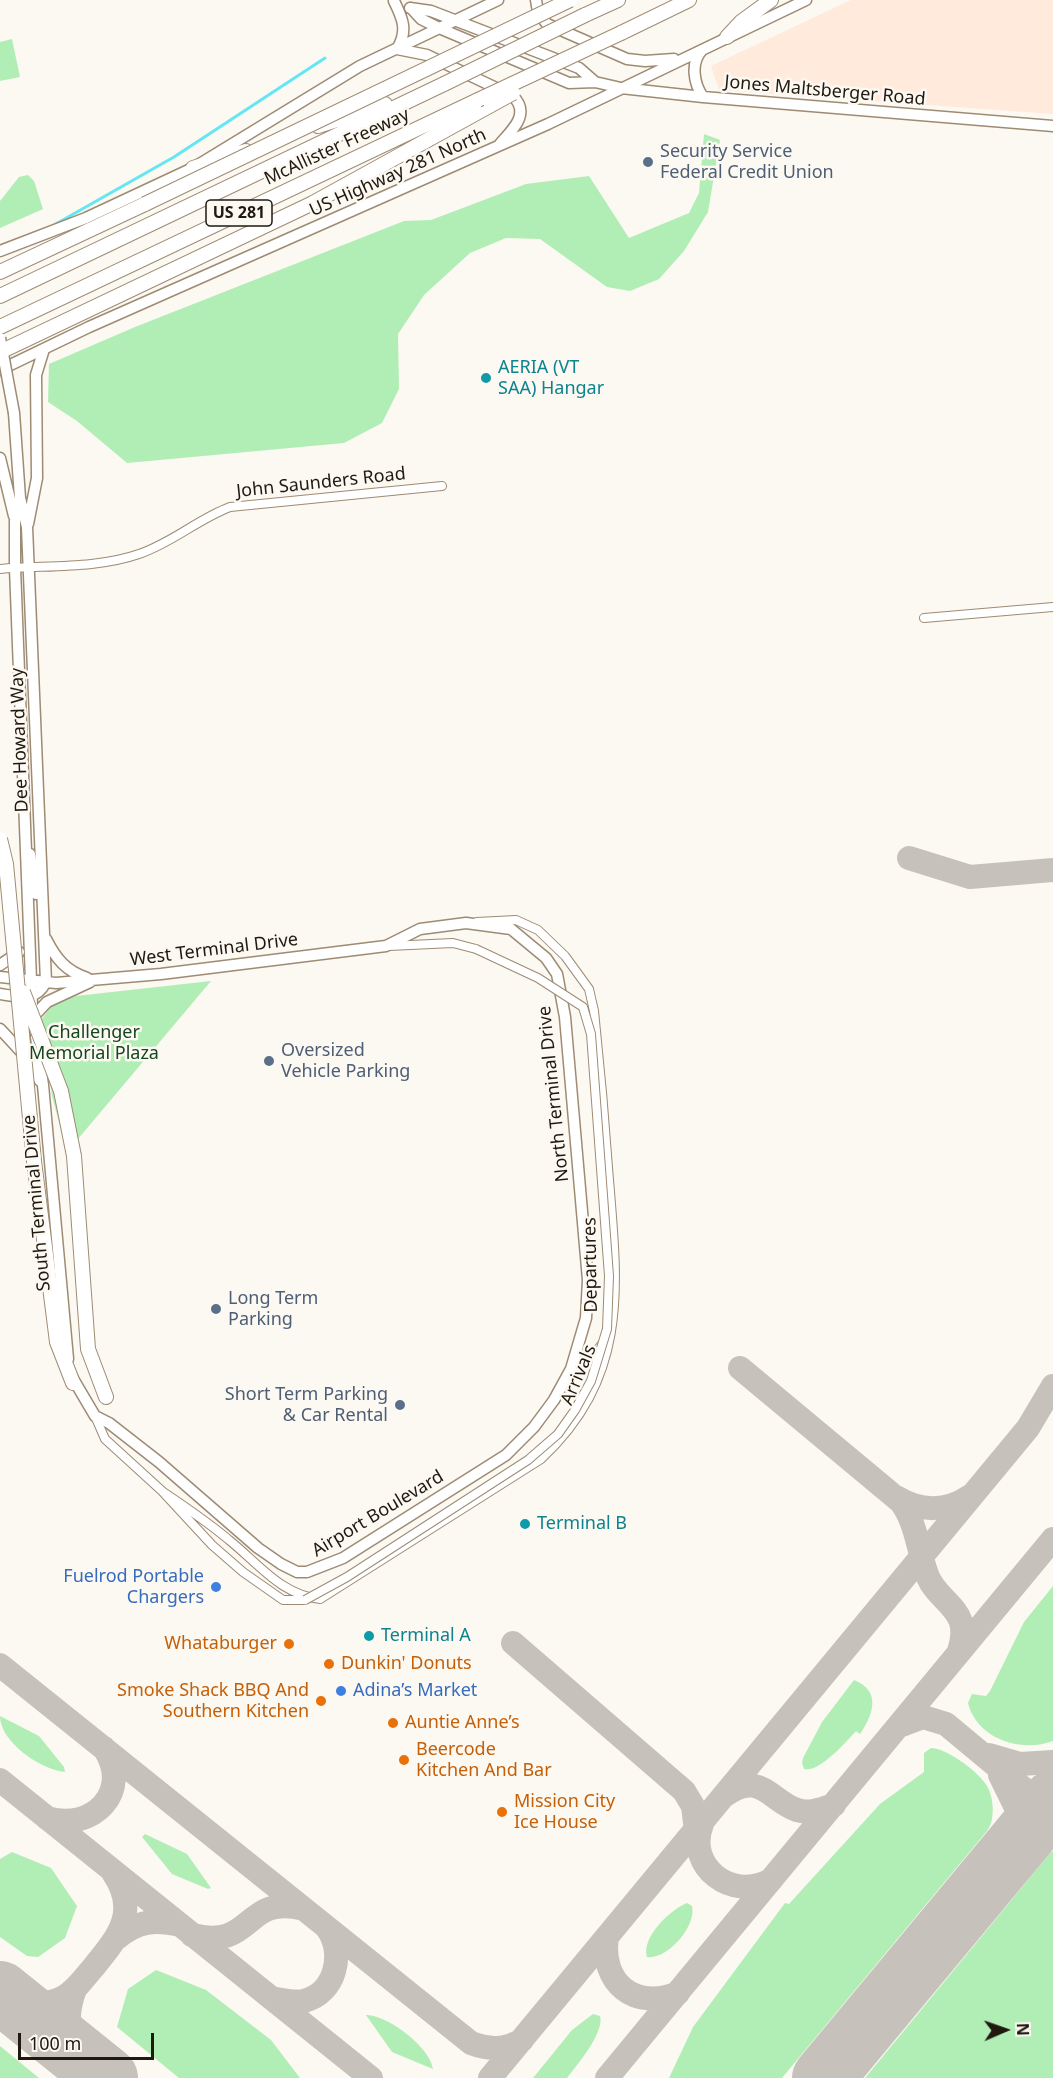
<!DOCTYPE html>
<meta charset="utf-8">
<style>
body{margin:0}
#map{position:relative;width:1053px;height:2078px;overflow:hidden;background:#fcf8f2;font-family:"Noto Sans",sans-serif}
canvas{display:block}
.north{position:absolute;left:975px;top:2000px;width:60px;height:60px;-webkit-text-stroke:4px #fcf8f2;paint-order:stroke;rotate:88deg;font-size:16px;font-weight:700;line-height:24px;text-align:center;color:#201910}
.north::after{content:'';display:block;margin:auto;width:21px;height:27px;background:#201910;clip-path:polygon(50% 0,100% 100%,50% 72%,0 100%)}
.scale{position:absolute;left:18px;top:2033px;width:136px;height:27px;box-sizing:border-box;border:3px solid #201910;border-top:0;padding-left:8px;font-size:18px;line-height:21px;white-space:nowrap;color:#201910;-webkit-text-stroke:4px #fcf8f2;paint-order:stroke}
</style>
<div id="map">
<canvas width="1053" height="2078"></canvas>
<div class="north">N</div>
<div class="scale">100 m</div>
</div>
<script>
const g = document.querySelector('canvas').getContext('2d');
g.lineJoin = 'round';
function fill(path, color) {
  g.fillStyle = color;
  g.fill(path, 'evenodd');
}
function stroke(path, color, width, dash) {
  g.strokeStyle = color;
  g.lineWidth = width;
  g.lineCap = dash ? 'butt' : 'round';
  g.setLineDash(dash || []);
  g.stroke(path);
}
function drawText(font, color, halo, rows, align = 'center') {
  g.font = font + ' "Noto Sans",sans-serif';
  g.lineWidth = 5;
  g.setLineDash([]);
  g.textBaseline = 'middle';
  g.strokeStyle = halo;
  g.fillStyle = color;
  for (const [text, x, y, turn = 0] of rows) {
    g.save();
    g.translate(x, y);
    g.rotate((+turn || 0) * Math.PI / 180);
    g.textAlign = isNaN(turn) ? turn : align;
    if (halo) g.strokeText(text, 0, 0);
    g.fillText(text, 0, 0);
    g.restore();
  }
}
fill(new Path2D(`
 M 851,0 L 1053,0 L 1053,114 L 719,90 L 711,66 Z`), '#ffeadb');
fill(new Path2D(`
 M 12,39 L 20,77 L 0,81 L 0,42 Z
 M 704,134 L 720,140 L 708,212 L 684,251 L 659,279 L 630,291 L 607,287 L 540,239 L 506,238 L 470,253 L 424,295 L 398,334 L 399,389 L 382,423 L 344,443 L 127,463 L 77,421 L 48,402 L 49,364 L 135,327 L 404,221 L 431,220 L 526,184 L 589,176 L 629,238 L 689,213 L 699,193 Z
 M 28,175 L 34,181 L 43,209 L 0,228 L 0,201 L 19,177 Z
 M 211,981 L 67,1152 L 52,1096 L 41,1020 L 55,1001 L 76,996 Z
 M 1053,1586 L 1053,1741 C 1021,1753 977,1739 968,1703 L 972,1694 L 986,1696 L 990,1691 L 1024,1622 Z
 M 854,1680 C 882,1691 873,1715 860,1734 L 856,1731 C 846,1742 819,1773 804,1769 L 802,1763 L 803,1758 L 822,1722 Z
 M 0,1716 L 39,1736 L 64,1767 L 65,1772 C 41,1770 0,1742 0,1716 Z
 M 931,1748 C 946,1748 976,1770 985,1783 C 994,1795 996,1819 987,1831 L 782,2078 L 669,2078 L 693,2027 L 785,1903 L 789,1904 L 880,1804 L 924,1772 L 924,1753 Z
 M 145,1834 L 187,1854 L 211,1888 L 208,1889 L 172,1874 L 142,1837 Z
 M 1053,1851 L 1053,2078 L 865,2078 L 1051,1852 Z
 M 12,1852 L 51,1868 L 77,1906 L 65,1938 L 38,1957 L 27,1956 L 0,1937 L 0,1859 Z
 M 687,1903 L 692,1906 C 697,1925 668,1960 647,1957 C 641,1937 671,1909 687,1903 Z
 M 156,1970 L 206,1990 L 271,2040 L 300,2078 L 179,2078 L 117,2027 L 128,1989 Z
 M 593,2014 L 600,2016 C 605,2032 577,2065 567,2078 L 533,2078 L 572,2030 Z
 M 366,2015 C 388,2015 431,2048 433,2069 L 392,2052 Z
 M 0,2046 L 39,2078 L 0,2078 Z`), '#b1eeb5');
stroke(new Path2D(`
 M 54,225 L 174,157 L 325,58`), '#65e6f3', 3);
stroke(new Path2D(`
 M 909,858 L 970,877 L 1053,870
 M 740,1368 L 901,1502 C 917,1524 918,1552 928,1577 C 935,1595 955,1604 961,1622 C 964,1633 962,1643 958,1654
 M 896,1497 C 920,1512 947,1512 970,1496
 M 513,1643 L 684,1791 L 693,1806 L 697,1839
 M 0,1665 L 471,2043 C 489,2050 505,2050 522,2040
 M 899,1726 L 923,1717 L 946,1724 L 1053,1813
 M 989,1755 L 1020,1764 L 1053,1762
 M 1000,1775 L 1020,1816 L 1018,1843
 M 0,1780 L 371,2078
 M 724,1796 C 760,1769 770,1801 797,1810 C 809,1814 822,1809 834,1805
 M 47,1818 C 93,1832 133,1791 104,1748
 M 702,1824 C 685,1867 733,1902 771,1880
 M 1018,1843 L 1036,1830 L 1053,1827
 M 192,1935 C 255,1951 243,1893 304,1909
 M 607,1937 C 600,1983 635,2011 678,1993
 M 117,1938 C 137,1921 155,1919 180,1925
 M 75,1989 C 65,2016 67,2035 82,2058
 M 7,1998 C 26,2003 44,2007 62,1998 C 75,1992 83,1979 92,1969 C 117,1938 140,1913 114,1874
 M 271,1998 C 282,2000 294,2003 304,2001 C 336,1993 345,1952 327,1928
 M 82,2078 L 94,2076 L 102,2078
 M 490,2078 L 1028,1428 L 1053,1386
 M 607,2078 L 1053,1539`), '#c6c2bb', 24);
stroke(new Path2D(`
 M 0,1992 L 107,2078
 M 823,2078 L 1053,1801`), '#c6c2bb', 62);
const street = new Path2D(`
 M 0,569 C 45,565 96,569 139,554 C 172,543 198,519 230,507 L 442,486
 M 924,618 L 1053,607
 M 389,946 L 453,943 L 476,949
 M 571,1369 L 590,1359 L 602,1344
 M 95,1416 L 105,1439 L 162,1491 L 212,1545 L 243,1572 L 283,1600 L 305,1600
 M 162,1491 C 185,1507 208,1522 229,1540 C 259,1564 281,1595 320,1599 L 541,1459 C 629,1377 618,1288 609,1180 C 605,1123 600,1067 594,1011 L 589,989 L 565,956 L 538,930 L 516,920 L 477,922`);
const secondary = new Path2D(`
 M 536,0 L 538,12 L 547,24 L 627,59 L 645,61 L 674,59
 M 394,1 C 403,19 408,31 397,49 L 427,55 L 513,96 C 531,114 512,130 500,144
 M 410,8 L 431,11 L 579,68 L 595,82
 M 411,8 L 421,19 L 439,28 L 569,83 L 595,82 L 621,88 L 703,97 L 1053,126
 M 702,50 C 690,63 694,84 703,97
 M 0,251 L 86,218 L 193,168 L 360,66 L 498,0
 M 0,370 L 89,327 L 548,124 L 806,0
 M 14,413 L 20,498 L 27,527 L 46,982
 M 0,458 L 14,516
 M 20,498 L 15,521 L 15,568 L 32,1006
 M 28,524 L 37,478 L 36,375 L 44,349
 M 30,854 L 36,894
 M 46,939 C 56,959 66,971 87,978
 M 0,965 L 19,952
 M 0,977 L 56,983 L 161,974 L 386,946 L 420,929 L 466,923 L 511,929 L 546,958 L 557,974 L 565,1017 L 588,1280 L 586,1318 L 571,1369 L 554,1400 L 534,1427 L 506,1455 L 343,1558 L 307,1572 L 297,1572 L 281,1564 L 258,1548 L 159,1462 L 109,1423 L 95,1416 L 72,1377
 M 0,994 C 21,997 35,1002 46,982
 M 33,1017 L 47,1002 L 90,982
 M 0,1029 L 26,1057 L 40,1081
 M 36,1037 L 43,1085 L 68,1359`);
const highway = new Path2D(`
 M 585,15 L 618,0
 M 621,33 L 689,0
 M 727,37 L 741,22 L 771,0
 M 318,126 L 385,104
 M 193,168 L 246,151
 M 313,203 L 491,105
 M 0,272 L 145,204
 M 0,296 L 444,84
 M 0,327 L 478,100
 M 74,1156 L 88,1349 L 106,1397
 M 34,1161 L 57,1342 L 73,1383`);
stroke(street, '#9e8b73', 10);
stroke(secondary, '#9e8b73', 13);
stroke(highway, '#9e8b73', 16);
stroke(street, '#fff', 8);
stroke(secondary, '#fff', 10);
stroke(highway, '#fff', 14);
const streetBridge = new Path2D(`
 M 305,1600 L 347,1577 L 528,1460 L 558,1434 L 575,1410 L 591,1381 L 607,1329 L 609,1276 L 591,1034 L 583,1007 L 538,978 L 476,949`);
const secondaryBridge = new Path2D(`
 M 0,338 L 14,413`);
const highwayBridge = new Path2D(`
 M 444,84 L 585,15
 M 478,100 L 621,33
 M 491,105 L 513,93
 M 145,204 L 570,0
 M 0,352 L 313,203
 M 0,839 L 6,864 L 34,1161
 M 23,992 L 61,1091 L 74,1156`);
stroke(streetBridge, '#9e8b73', 10, []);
stroke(secondaryBridge, '#9e8b73', 13, []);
stroke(highwayBridge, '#9e8b73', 16, []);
stroke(streetBridge, '#fff', 8);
stroke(secondaryBridge, '#fff', 10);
stroke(highwayBridge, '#fff', 14);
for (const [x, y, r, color] of [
 [648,162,6,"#5c6f8a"],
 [486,378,6,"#0f9aa8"],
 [269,1061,6,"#5c6f8a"],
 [216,1309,6,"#5c6f8a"],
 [400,1405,6,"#5c6f8a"],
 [525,1524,6,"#0f9aa8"],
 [216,1587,6,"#3f7fe0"],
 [369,1636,6,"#0f9aa8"],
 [289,1644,6,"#e8710a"],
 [329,1664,6,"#e8710a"],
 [341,1691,6,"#3f7fe0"],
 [321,1701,6,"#e8710a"],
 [393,1723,6,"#e8710a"],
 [404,1760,6,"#e8710a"],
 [502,1812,6,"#e8710a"]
]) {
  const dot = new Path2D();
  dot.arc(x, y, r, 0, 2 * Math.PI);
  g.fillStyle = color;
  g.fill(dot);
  stroke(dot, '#fcf8f2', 2);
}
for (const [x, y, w] of [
 [239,213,66]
]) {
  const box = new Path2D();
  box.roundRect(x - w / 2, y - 13, w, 26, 4.5);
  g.fillStyle = '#fcf8f2';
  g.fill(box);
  stroke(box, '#201910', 1.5);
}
drawText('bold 16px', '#201910', null, [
 ["US 281",239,213]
]);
drawText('18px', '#201910', '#fcf8f2', [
 ["Jones Maltsberger Road",825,91,5],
 ["McAllister Freeway",337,147,-25],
 ["US Highway 281 North",398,173,-24],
 ["John Saunders Road",321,483,-6],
 ["Dee Howard Way",20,740,-92],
 ["West Terminal Drive",214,950,-7],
 ["North Terminal Drive",554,1094,-96],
 ["South Terminal Drive",37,1203,-95],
 ["Departures",591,1265,-91],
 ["Arrivals",579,1375,-67],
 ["Airport Boulevard",378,1514,-31]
]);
drawText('18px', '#4e5e75', '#fcf8f2', [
 ["Security Service",660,152],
 ["Federal Credit Union",660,173],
 ["Oversized",281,1051],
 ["Vehicle Parking",281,1072],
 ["Long Term",228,1299],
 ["Parking",228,1320],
 ["Short Term Parking",388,1395,"right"],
 ["& Car Rental",388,1416,"right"]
], 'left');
drawText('18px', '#0d838f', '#fcf8f2', [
 ["AERIA (VT",498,368],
 ["SAA) Hangar",498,389],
 ["Terminal B",537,1524],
 ["Terminal A",381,1636]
], 'left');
drawText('18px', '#15461d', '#fcf8f2', [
 ["Challenger",94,1033],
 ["Memorial Plaza",94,1054]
]);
drawText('18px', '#366cbe', '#fcf8f2', [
 ["Fuelrod Portable",204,1577],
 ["Chargers",204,1598],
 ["Adina’s Market",353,1691,"left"]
], 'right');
drawText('18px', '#c56008', '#fcf8f2', [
 ["Whataburger",277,1644,"right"],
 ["Dunkin' Donuts",341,1664],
 ["Smoke Shack BBQ And",309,1691,"right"],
 ["Southern Kitchen",309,1712,"right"],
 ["Auntie Anne’s",405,1723],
 ["Beercode",416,1750],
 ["Kitchen And Bar",416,1771],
 ["Mission City",514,1802],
 ["Ice House",514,1823]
], 'left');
</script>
